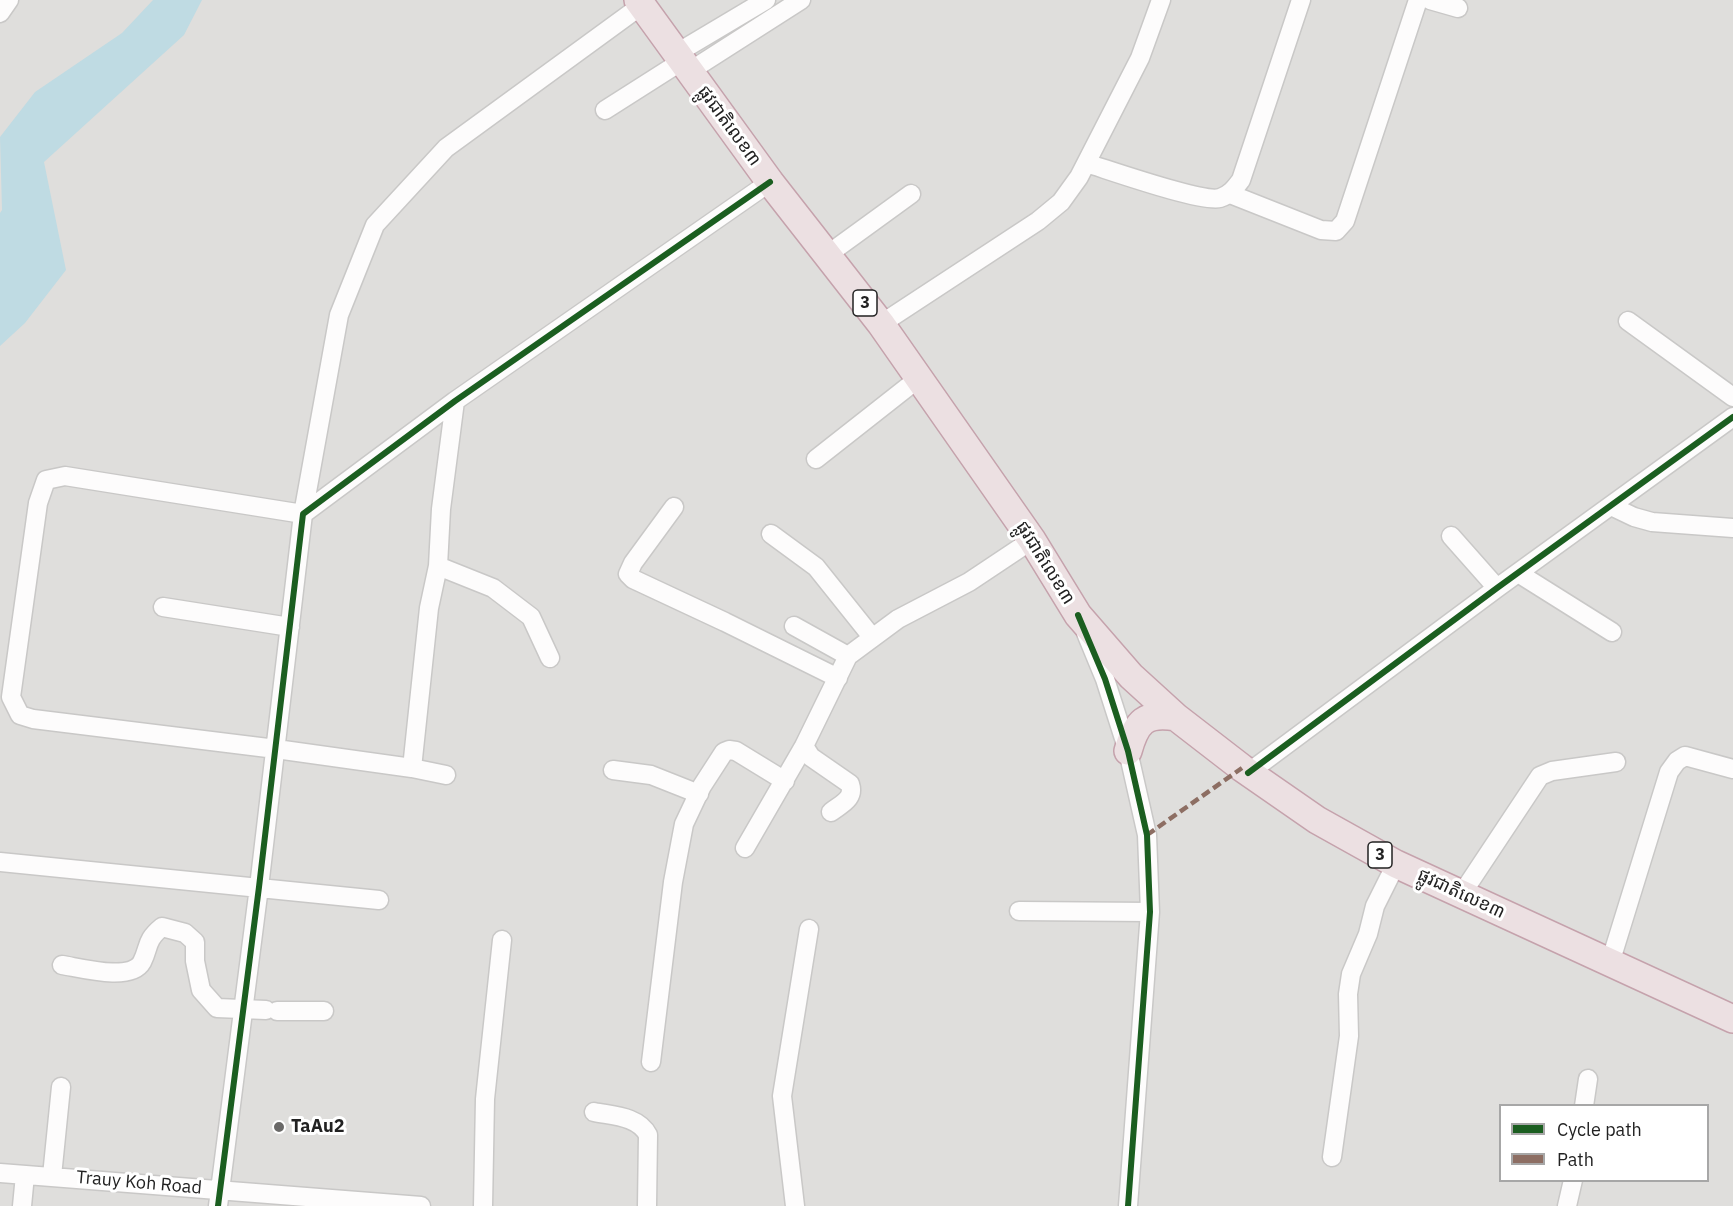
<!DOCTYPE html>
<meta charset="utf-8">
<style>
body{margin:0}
#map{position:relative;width:1733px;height:1206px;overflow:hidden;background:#f0eeeb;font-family:"IBM Plex Sans",sans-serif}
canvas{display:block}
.legend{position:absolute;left:1499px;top:1104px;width:210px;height:78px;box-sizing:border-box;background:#fff;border:2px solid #a7a7a7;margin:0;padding:8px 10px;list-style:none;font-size:18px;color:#222}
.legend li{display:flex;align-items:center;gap:12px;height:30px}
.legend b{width:30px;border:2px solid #a7a7a7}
</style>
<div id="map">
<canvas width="1733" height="1206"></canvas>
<ul class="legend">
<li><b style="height:8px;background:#1b5e20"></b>Cycle path</li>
<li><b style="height:8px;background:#8d6e63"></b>Path</li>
</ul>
</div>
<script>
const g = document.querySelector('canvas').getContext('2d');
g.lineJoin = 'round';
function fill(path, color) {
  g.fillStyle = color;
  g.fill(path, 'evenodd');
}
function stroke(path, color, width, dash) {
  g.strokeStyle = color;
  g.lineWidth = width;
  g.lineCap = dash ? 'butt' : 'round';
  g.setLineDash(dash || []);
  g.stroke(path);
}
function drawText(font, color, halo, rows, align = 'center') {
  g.font = font + ' "IBM Plex Sans","Noto Sans Khmer",sans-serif';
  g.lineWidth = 6;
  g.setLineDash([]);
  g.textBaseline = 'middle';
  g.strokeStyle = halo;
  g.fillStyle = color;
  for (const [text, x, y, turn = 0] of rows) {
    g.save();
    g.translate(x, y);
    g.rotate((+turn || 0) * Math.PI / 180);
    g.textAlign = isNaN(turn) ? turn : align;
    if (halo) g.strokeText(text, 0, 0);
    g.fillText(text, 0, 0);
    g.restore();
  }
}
fill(new Path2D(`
 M 0,0 L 1733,0 L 1733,1206 L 0,1206 ZM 1500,1106 L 1708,1106 L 1708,1180 L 1500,1180 Z`), '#dfdedc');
fill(new Path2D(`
 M 153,0 L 202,0 L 184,35 L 44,162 L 66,270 L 25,323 L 0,346 L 0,213 L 2,210 L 0,137 L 35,92 L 122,33 Z`), '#bfdbe3');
const minor = new Path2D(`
 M 1430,0 L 1458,8
 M 0,13 L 9,0
 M 677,53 L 766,0
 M 690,71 L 801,0
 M 605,110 L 682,61
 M 1086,163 C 1109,170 1202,203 1220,198 C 1230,195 1235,188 1241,180 L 1301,0
 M 1230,194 L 1321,230 L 1336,231 L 1345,221 L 1418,0
 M 827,255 L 911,194
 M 1628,321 L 1733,397
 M 881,324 L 1038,221 L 1061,202 L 1079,177 L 1140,58 L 1161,0
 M 816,459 L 919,378
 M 1611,506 L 1634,517 L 1652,522 L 1733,528
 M 674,507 L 633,563 L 628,574 L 633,579 L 725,622 L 838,678
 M 771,534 L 816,567 L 872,637
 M 1451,536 L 1497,588
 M 438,566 L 493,588 L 531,617 L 550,658
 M 1518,573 L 1612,632
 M 163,607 L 290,627
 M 794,626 L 848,656
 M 1086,633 L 1105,679 L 1128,751 L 1147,835 L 1150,912 L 1128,1206
 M 804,746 L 811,757 L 850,784 C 855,799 841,804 831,812
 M 412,768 L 429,608 L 438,566 L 441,509 L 455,401
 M 613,770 L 651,775 L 699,794
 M 1248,773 L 1497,588 L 1733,417
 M 446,775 L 412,768 L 276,749 L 33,719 L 20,715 L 11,697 L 38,503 L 46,480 L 65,476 L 303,514 L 339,315 L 375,225 L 446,148 L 642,5
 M 745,848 L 804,746 L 848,656 L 898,619 L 969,582 L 1032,540
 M 0,862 L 379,900
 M 1461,895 L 1540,776 L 1552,771 L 1616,762
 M 1019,911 L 1150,912
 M 1610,963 L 1669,772 L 1677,761 L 1685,756 L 1733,769
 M 62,965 C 81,968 131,982 142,962 C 150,946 145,941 162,927 L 185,933 L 195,942 L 195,961 L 201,990 L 217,1008 L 266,1010
 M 277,1011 L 324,1011
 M 651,1062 L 673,882 L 684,824 L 702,786 L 724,752 L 729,750 L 736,751 L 785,781
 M 1584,1106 L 1588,1079
 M 594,1112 C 613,1116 638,1116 648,1135 L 647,1206
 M 1332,1157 L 1349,1036 L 1348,994 L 1351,974 L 1368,934 L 1375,906 L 1396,864
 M 0,1173 L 421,1206
 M 52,1176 L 61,1087
 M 22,1206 L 25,1175
 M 218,1206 L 259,887 L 303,514 L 455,401 L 770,182
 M 483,1206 L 485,1099 L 502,940
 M 795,1206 L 782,1096 L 809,929
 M 1567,1206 L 1573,1180`);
const highway = new Path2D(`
 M 638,0 L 770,182 L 881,324 L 1032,540 L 1078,615 L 1131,676 L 1176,717 L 1242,768 L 1317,820 L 1396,864 L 1733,1019
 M 1128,751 C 1136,722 1145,712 1176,717`);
stroke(minor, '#c9c8c7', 21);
stroke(highway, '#c5a2ac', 30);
stroke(minor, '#fdfcfc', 18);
stroke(highway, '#ece0e2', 27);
stroke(new Path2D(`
 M 1147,835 L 1242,768`), '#8d6e63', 4.5, [9, 4.5]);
stroke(new Path2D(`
 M 1078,615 L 1105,679 L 1128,751 L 1147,835 L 1150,912 L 1128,1206
 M 1248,773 L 1497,588 L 1733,417
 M 218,1206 L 259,887 L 303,514 L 455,401 L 770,182`), '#1b5e20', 6);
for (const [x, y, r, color] of [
 [279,1127,6,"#6a6968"]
]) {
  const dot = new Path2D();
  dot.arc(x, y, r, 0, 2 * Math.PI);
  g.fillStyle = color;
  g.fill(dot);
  stroke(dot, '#fff', 2);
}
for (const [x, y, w] of [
 [865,303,24],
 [1380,855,24]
]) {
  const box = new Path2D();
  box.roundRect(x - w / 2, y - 13, w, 26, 4.5);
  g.fillStyle = '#fff';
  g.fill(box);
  stroke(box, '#222', 1.5);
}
drawText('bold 16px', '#222', null, [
 ["3",865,303],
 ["3",1380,855]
]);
drawText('18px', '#222', '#fff', [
 ["ផ្លូវជាតិលេខ៣",729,126,54],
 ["ផ្លូវជាតិលេខ៣",1045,563,58],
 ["ផ្លូវជាតិលេខ៣",1461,894,25],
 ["Trauy Koh Road",139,1183,5]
]);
drawText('bold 18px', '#222', '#fff', [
 ["TaAu2",291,1127]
], 'left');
</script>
